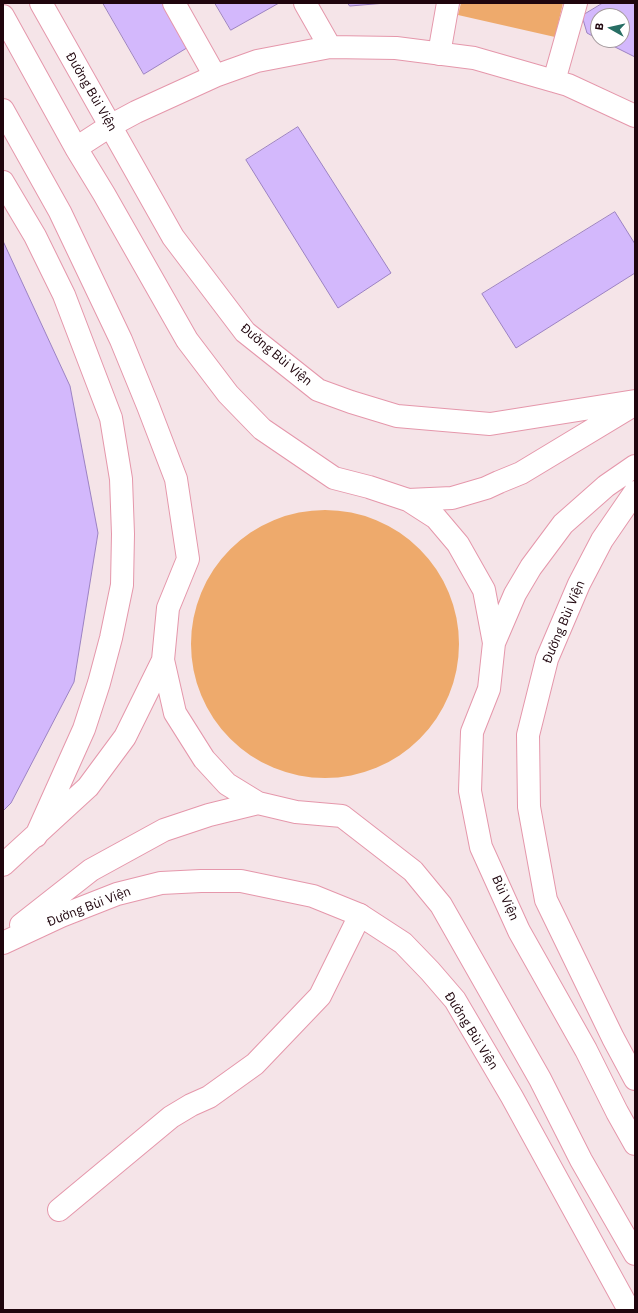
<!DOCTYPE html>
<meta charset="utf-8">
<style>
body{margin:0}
#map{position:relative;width:638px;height:1313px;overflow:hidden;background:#f5e4e8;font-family:"IBM Plex Sans",sans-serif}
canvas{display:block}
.frame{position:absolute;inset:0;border:4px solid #1f050d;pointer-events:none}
.north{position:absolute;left:590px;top:8px;width:40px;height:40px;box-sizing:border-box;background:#fff;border:1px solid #a59b9e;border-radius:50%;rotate:278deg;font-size:11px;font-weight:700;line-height:16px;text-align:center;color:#1f050d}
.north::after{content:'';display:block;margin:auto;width:14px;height:18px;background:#276e64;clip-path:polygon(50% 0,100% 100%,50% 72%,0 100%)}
</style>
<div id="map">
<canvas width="638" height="1313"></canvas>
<div class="frame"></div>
<div class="north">B</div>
</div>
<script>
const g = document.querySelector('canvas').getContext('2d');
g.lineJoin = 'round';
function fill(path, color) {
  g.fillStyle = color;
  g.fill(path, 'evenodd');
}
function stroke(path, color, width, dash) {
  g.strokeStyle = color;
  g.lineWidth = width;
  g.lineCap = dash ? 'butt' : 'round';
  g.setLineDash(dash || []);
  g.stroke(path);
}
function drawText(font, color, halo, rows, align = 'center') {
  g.font = font + ' "IBM Plex Sans",sans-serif';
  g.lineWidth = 3;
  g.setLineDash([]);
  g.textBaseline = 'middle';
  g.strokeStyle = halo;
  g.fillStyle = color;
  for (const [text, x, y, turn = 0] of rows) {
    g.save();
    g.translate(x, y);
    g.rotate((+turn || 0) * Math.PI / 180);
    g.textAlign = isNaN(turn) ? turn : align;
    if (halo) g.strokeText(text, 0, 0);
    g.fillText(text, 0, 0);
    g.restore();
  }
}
fill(new Path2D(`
 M 461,3 L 563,3 L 555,37 L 458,15 Z
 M191 644a134 134 0 1 1 268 0a134 134 0 1 1-268 0Z`), '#eeaa6c');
const building = new Path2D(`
 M 103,3 L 165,3 L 190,46 L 144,74 Z
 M 215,3 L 279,3 L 231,30 Z
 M 348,3 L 386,3 L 350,6 Z
 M 603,3 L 635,3 L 635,57 L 601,40 L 622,40 L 622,16 L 598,16 L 598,39 L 587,33 L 582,16 Z
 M 298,127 L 391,273 L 338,308 L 246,160 Z
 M 615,212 L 635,244 L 635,273 L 516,348 L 482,294 Z
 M 3,241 L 70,386 L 98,533 L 74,682 L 11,803 L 3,811 Z`);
fill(building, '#d3b8fc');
stroke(building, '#9c82c2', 1);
const minor = new Path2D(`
 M 174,3 L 215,76
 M 305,3 L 330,47
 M 439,54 L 448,3
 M 554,81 L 576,3
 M 110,126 L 136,112 L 215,76 L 257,61 L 330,47 L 396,48 L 474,58 L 568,85 L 635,116
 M 59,1210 L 171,1117 L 191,1105 L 209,1097 L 255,1064 L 320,996 L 360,915`);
const major = new Path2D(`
 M 41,3 L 173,237 L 245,332 L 318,390 L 351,402 L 397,416 L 490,424 L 635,401
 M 3,16 L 76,148 L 104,194 L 187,340 L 228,394 L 262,429 L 334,478 L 369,487 L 408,500 L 436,518 L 458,544 L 484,590 L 494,643 L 489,689 L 472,732 L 470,791 L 481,847 L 519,931 L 586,1050 L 617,1112 L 635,1144
 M 3,110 L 60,212 L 121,340 L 148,406 L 176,479 L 188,559 L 168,608 L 163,660 L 175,713 L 204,759 L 227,784 L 258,803 L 296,812 L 342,816 L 413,871 L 441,905 L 540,1079 L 581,1160 L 635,1254
 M 76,148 L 110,126
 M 3,182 L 35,236 L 64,295 L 111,418 L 121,479 L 123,534 L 122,585 L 111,638 L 99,683 L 84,729 L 36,836
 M 635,492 L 602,540 L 579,584 L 547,659 L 528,735 L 529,807 L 546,900 L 613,1038 L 635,1079
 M 408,500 L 452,498 L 486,488 L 499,482 L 521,473 L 632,406
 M 494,643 L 515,594 L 531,567 L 563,524 L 606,486 L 635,466
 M 3,865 L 88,787 L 125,737 L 163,660
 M 21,925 L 91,870 L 164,830 L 209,815 L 258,803
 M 3,943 L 61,916 L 117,894 L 161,883 L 201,881 L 241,881 L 313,896 L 360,915 L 403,943 L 430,971 L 455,1000 L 512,1097 L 629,1310`);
stroke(minor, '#e597ab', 24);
stroke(major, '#e597ab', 24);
stroke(minor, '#fff', 22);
stroke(major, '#fff', 22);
drawText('13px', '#1f050d', '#fff', [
 ["Đường Bùi Viện",91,92,60],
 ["Đường Bùi Viện",276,355,40],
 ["Đường Bùi Viện",564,622,-67],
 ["Bùi Viện",505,898,66],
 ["Đường Bùi Viện",89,907,-21],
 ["Đường Bùi Viện",471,1031,58]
]);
</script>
